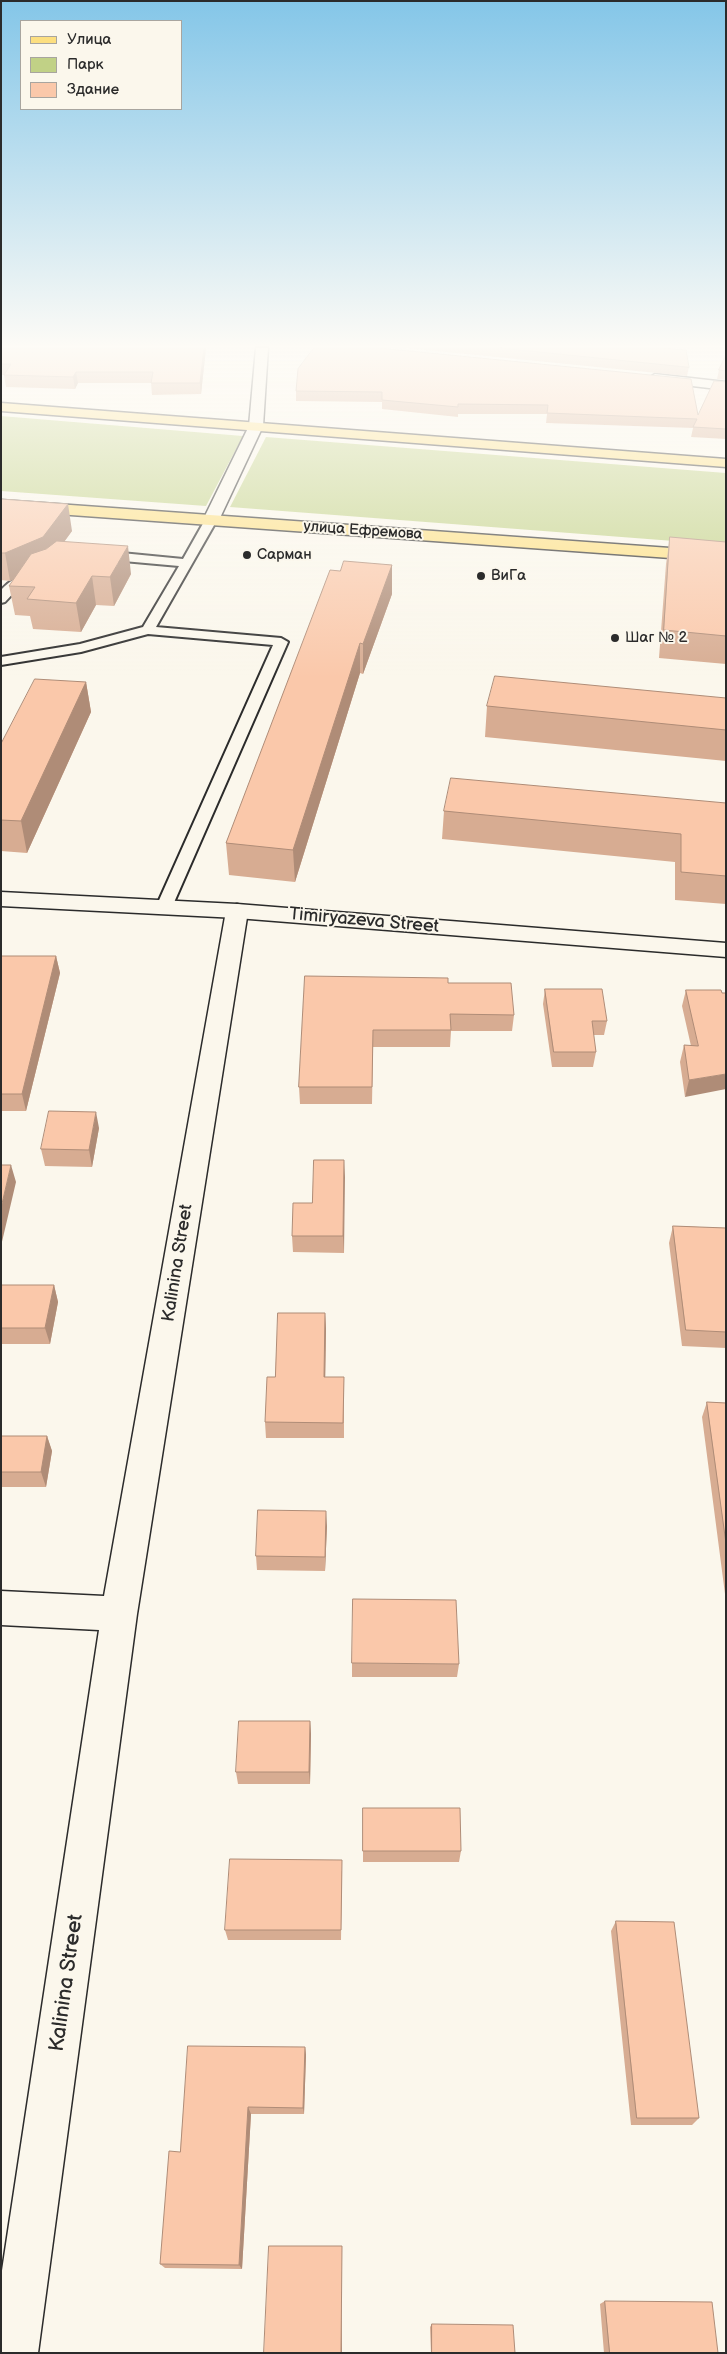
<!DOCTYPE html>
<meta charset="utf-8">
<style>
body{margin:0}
#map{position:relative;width:727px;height:2354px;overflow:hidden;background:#fbf7ec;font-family:"Balsamiq Sans",sans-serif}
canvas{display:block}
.frame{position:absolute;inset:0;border:2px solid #2b2b2b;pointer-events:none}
.legend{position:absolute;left:20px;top:20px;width:162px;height:90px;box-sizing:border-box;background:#fbf7ec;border:1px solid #a8a59f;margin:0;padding:6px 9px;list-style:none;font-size:15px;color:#2b2b2b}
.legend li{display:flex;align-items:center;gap:10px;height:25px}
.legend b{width:25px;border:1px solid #a8a59f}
</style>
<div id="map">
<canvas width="727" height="2354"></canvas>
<div class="frame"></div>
<ul class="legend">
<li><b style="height:6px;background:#fddf80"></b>Улица</li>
<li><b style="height:14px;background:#c1d186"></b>Парк</li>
<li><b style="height:14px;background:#fac8aa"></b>Здание</li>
</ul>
</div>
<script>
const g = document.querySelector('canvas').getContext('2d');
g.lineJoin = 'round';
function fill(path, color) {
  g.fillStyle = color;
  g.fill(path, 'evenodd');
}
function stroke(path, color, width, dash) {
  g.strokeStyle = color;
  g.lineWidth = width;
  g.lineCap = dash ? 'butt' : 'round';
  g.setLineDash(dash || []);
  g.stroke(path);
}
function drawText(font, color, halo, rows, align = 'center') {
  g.font = font + ' "Balsamiq Sans",sans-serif';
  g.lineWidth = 4;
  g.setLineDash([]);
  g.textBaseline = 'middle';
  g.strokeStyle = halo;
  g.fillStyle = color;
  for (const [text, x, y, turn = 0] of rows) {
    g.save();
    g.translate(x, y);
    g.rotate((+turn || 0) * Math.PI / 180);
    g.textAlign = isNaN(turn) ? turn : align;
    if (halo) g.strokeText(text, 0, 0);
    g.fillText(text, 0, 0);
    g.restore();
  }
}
fill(new Path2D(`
 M 1,416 L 243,436 L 206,506 L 1,491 Z
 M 266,437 L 726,473 L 726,545 L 230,507 Z`), '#c1d186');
const lane = new Path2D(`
 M 211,517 L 217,520 L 156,627 L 281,638 L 288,642 L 172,907 L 170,911 L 158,911 L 156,907 L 273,645 L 148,634 L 81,652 L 1,665 L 1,657 L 80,644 L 143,627 L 179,566 L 101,559 L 95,555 L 101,551 L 183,559 L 205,520 Z
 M 33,572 L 39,576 L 37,579 L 19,587 L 5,602 L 1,603 L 1,590 C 10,580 20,575 33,572 Z`);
const street = new Path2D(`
 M 256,348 L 268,348 L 263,426 L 219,520 L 211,525 L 205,523 L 203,520 L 249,426 Z
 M 655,374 L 726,382 L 726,390 L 650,381 L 648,378 Z
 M 237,904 L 245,906 L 248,911 L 137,1614 L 38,2353 L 1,2353 L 1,2277 L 99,1630 L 1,1625 L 1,1591 L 104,1596 L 226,911 L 229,906 Z`);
const secondary = new Path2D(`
 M 1,892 L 237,904 L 726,943 L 726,957 L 237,918 L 1,906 Z`);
const primary = new Path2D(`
 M 1,403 L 726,459 L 726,467 L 1,411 Z
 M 1,500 L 726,552 L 726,562 L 1,510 Z`);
stroke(lane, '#2b2b2b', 4);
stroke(street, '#2b2b2b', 3);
stroke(secondary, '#2b2b2b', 3);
stroke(primary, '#2b2b2b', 3);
fill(lane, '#fbf7ec');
fill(street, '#fbf7ec');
fill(secondary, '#fbf7ec');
fill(primary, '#fddf80');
fill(new Path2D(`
 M 1,348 L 206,348 L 201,394 L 152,395 L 151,383 L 78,383 L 75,389 L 6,387 L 4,375 L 1,375 Z
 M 314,348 L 698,415 L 726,382 L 726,439 L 691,437 L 693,428 L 546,423 L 547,414 L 458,414 L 458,417 L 382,409 L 382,402 L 296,401 L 296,391 Z
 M 406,348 L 661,348 L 689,367 L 687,376 Z
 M 726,355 L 726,380 L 717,379 L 719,370 Z
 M 1,499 L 72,531 L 64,542 L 131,574 L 114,606 L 96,605 L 81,632 L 33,629 L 30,616 L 15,615 L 9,586 L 14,579 L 10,581 L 1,580 Z
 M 670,537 L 726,542 L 726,664 L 659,658 L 666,564 Z
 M 392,565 L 392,594 L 363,674 L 360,673 L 295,882 L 229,875 L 226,843 L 340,571 Z
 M 86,682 L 91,712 L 27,853 L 1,851 L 1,744 Z
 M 726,698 L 726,761 L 485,737 L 487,706 Z
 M 726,803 L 726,904 L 675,900 L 675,862 L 442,839 L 444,811 Z
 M 1,956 L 56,956 L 60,973 L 26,1111 L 1,1111 Z
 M 305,976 L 448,983 L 514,1015 L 512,1031 L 451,1031 L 450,1047 L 373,1047 L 372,1104 L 300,1104 L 299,1087 Z
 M 545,989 L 607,1021 L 604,1035 L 593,1035 L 596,1052 L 593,1067 L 552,1067 L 543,1004 Z
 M 686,990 L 721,990 L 685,1097 L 680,1062 L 684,1045 L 691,1046 L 682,1006 Z
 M 99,1128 L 92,1167 L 45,1166 L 41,1149 Z
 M 344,1160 L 344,1253 L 293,1252 L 292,1236 L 312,1203 Z
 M 673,1226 L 726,1228 L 726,1348 L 682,1346 L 669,1243 Z
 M 54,1285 L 58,1302 L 50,1344 L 1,1344 L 1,1287 Z
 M 325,1313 L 326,1329 L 325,1377 L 344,1377 L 344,1438 L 266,1438 L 265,1422 L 275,1377 Z
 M 707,1402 L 726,1403 L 726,1594 L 725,1594 L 702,1417 Z
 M 1,1436 L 47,1436 L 52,1451 L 46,1487 L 1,1487 Z
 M 327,1526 L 325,1571 L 257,1570 L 256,1556 Z
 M 352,1663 L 459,1664 L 457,1677 L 352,1677 Z
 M 310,1721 L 311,1734 L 310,1784 L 238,1784 L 236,1772 Z
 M 363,1808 L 461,1851 L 459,1862 L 363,1862 Z
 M 342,1871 L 341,1940 L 228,1940 L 225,1930 Z
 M 616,1921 L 699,2118 L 692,2125 L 631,2125 L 611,1931 Z
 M 305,2047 L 306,2055 L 304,2114 L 251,2114 L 242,2269 L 165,2268 L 160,2264 L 180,2152 Z
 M 605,2301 L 718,2353 L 604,2353 L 600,2304 Z
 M 432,2324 L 515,2353 L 431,2353 L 430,2327 Z`), '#d7ac92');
fill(new Path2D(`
 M 204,348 L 206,348 L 201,394 L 200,383 Z
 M 76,372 L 78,383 L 75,389 L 73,377 Z
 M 68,504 L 72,531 L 48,564 L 10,581 L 5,553 Z
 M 128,546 L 131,574 L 114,606 L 110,577 Z
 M 392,565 L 392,594 L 363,674 L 363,644 Z
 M 92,576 L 96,605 L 81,632 L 76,603 Z
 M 360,643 L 360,673 L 295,882 L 293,850 Z
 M 86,682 L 91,712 L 27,853 L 21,821 Z
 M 56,956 L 60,973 L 26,1111 L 22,1094 Z
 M 726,1074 L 726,1089 L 685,1097 L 689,1080 Z
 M 96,1112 L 99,1128 L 92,1167 L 89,1150 Z
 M 344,1160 L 345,1177 L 344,1253 L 343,1236 Z
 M 11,1165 L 16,1182 L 1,1246 L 1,1208 Z
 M 54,1285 L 58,1302 L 50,1344 L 45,1328 Z
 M 325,1313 L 326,1329 L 325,1393 L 324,1377 Z
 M 47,1436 L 52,1451 L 46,1487 L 41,1472 Z
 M 326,1511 L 327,1526 L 325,1571 L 325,1557 Z
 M 310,1721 L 311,1734 L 310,1784 L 309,1772 Z
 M 305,2047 L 306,2055 L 304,2114 L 303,2108 Z
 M 248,2107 L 251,2114 L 242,2269 L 239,2265 Z
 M 342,2246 L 342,2353 L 341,2353 Z`), '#af8c77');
const building = new Path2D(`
 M 1,348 L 204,348 L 200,383 L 151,383 L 153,372 L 76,372 L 73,377 L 4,375 L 11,364 L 1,364 Z
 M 314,348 L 379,348 L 691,379 L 698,415 L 714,381 L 726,382 L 726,429 L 693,427 L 697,419 L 547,413 L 548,405 L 458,404 L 458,407 L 382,400 L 382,392 L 296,391 L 298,369 Z
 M 500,348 L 661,348 L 686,350 L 689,367 Z
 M 726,355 L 726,371 L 719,370 Z
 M 1,499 L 68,504 L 43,537 L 5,553 L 1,553 Z
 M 670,537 L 726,542 L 726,636 L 664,630 Z
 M 57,541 L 128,546 L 110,577 L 92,576 L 76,603 L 27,599 L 35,587 L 9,586 L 31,554 L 46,549 Z
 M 344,561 L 392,565 L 363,644 L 360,643 L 293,850 L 226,843 L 330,570 L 340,571 Z
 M 495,676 L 726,698 L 726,730 L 487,706 Z
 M 35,679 L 86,682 L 21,821 L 1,820 L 1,744 Z
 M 451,778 L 726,803 L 726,876 L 681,872 L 681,834 L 444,811 Z
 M 1,956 L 56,956 L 22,1094 L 1,1094 Z
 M 305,976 L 448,978 L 448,983 L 511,983 L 514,1015 L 450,1014 L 451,1030 L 373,1030 L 372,1087 L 299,1087 Z
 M 545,989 L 602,989 L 607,1021 L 592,1021 L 596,1052 L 554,1052 Z
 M 686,990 L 721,990 L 722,993 L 726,993 L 726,1074 L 689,1080 L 684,1045 L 698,1046 Z
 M 49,1111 L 96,1112 L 89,1150 L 41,1149 Z
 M 314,1160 L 344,1160 L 343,1236 L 292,1236 L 293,1203 L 312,1203 Z
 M 1,1165 L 11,1165 L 1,1208 Z
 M 673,1226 L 726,1228 L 726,1332 L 686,1330 Z
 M 2,1285 L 54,1285 L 45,1328 L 1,1328 Z
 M 278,1313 L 325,1313 L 324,1377 L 344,1377 L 343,1423 L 265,1422 L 267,1377 L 275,1377 Z
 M 707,1402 L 726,1403 L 726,1543 Z
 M 1,1436 L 47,1436 L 41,1472 L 1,1472 Z
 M 258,1510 L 326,1511 L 325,1557 L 256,1556 Z
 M 353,1599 L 456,1600 L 459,1664 L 352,1663 Z
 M 239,1721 L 310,1721 L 309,1772 L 236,1772 Z
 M 363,1808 L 460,1808 L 461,1851 L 363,1851 Z
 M 230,1859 L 342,1860 L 341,1930 L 225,1930 Z
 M 616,1921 L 674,1922 L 699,2118 L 637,2118 Z
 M 188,2046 L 305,2047 L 303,2108 L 248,2107 L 239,2265 L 160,2264 L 169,2151 L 180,2152 Z
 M 269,2246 L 342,2246 L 341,2353 L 264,2353 Z
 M 605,2301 L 712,2302 L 718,2353 L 610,2353 Z
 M 432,2324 L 513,2325 L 515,2353 L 432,2353 Z`);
fill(building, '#fac8aa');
stroke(building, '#af8c77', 1);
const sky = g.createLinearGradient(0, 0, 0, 678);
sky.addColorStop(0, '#84c6e8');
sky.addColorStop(0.51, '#fdfbf6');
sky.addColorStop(1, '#fdfbf600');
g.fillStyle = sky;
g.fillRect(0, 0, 727, 678);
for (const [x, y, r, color] of [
 [247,555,5,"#2b2b2b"],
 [481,576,5,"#2b2b2b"],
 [615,638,5,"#2b2b2b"]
]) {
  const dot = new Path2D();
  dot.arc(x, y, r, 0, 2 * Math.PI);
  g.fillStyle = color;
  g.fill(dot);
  stroke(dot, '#fbf7ec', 2);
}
drawText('15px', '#2b2b2b', '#fbf7ec', [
 ["улица Ефремова",363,531,4]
]);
drawText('15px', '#2b2b2b', '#fbf7ec', [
 ["Сарман",257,555],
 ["ВиГа",491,576],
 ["Шаг № 2",625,638]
], 'left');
drawText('18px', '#2b2b2b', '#fbf7ec', [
 ["Timiryazeva Street",364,921,5],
 ["Kalinina Street",178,1263,-81]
]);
drawText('21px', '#2b2b2b', '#fbf7ec', [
 ["Kalinina Street",67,1983,-82]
]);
</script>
